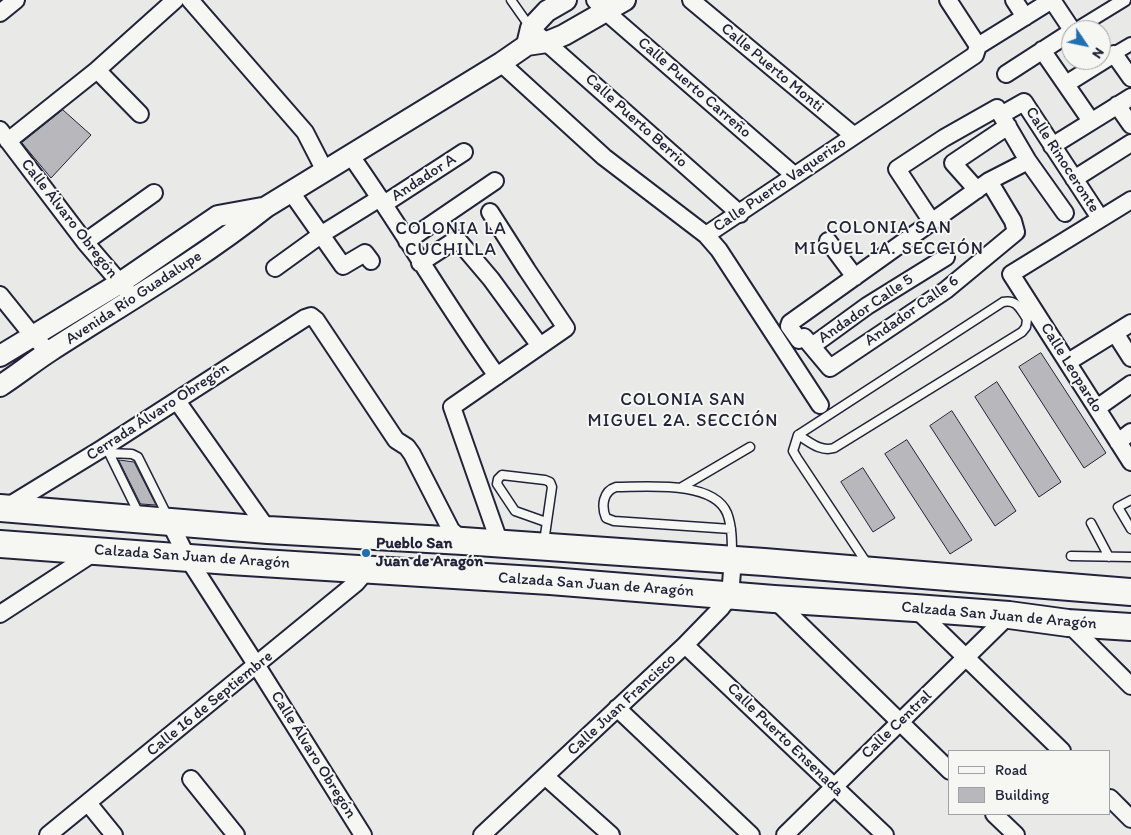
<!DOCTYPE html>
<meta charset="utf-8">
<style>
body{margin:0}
#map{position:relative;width:1131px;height:835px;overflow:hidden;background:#e9e9e7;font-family:Itim,sans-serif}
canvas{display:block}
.legend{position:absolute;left:948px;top:750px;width:162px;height:65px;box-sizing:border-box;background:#f6f6f2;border:1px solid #a1a1a9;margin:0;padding:6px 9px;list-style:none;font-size:15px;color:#22223b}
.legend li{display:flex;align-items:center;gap:10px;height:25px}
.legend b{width:25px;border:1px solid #a1a1a9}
.north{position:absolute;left:1061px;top:20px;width:50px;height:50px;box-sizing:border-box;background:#f6f6f2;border:1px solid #a1a1a9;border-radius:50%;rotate:124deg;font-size:14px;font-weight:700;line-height:20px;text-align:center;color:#22223b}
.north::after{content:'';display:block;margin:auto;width:18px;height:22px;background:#1f6fb2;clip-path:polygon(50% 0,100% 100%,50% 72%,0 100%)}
</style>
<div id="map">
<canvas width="1131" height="835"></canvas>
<ul class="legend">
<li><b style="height:6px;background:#f6f6f2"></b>Road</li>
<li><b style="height:14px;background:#b8b8bc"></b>Building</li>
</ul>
<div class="north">N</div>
</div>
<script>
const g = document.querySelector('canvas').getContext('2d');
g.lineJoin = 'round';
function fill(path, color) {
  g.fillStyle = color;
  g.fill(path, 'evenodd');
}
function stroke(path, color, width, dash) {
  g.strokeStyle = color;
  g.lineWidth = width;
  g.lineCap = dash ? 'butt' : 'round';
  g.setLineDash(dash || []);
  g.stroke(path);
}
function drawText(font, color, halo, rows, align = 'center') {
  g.font = font + ' Itim,sans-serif';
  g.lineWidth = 4;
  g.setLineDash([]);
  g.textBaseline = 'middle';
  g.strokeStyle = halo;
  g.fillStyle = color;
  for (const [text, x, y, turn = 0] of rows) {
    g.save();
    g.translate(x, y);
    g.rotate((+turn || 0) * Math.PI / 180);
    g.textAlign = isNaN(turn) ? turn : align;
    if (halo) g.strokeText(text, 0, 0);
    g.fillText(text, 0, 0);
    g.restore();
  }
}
const building = new Path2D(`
 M 63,110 L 91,135 L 51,178 L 22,143 Z
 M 1041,353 L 1106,453 L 1084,468 L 1019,367 Z
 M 997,382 L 1061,482 L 1039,497 L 975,397 Z
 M 952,411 L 1016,511 L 995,526 L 930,426 Z
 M 907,440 L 972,540 L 950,554 L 885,454 Z
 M 119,460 L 134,462 L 156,505 L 141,504 Z
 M 863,468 L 895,518 L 873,532 L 841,482 Z`);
fill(building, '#b8b8bc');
stroke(building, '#22223b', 1);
const service = new Path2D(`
 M 511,0 L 530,27
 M 798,435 C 810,442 820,452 834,448 L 1022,332 L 1026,327 L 1027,319 C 1020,309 1017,299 1003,302 L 798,435 L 793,451 L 797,458 L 868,565
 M 682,487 L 750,447
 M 1131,500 L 1118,507 L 1131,529
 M 139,514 L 109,453 L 132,454 L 138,457 L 168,517
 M 1091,523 L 1109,557
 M 731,529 L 614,521 L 606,518 C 601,506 603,491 616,487 C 645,487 713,480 727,513 C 732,526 732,541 732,555
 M 544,542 L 552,487 L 550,482 L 545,480 L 502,475 L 498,479 L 497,484 L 515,511 L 546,522
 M 1071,556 L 1131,557`);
const pedestrian = new Path2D(`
 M 1075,30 L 1124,0
 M 1114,54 L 1131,44`);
const minor = new Path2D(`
 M 190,0 L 305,132 L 325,171
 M 595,0 L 605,11 L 794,175
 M 691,0 L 853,135
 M 1014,0 L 1025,17
 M 1052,0 L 1072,30
 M 0,13 L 16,0
 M 538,35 L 740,214
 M 978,46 L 1052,0
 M 1042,50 L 1091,121
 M 501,63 L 604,157 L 706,235 L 719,250 L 820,405
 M 97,70 L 140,114
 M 1006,74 L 1071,32
 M 1066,84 L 1114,54 L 1131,78
 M 1117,105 L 1131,125
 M 1001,115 L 1024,102 L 1100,218
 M 0,130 L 85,242 L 127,291
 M 8,141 L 97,70 L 175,0
 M 1052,146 L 1131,97
 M 351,156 C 402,228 446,305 497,376
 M 1074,179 L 1131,143
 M 989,181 L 1013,221 L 1016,232 L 946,290 L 830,368 L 804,337 L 799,340 L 789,326 L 790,323 L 989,181 L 1028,161
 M 977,190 L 953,163 L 1008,126
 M 291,192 L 343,266 L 365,253 L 371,261
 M 1131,200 L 1011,274 L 1131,462
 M 384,204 L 464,152
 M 490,212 L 527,270 L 566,328 L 452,407 L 500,544
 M 932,222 L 897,169 L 944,138 L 997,108 L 1028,161 L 1065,213
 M 706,235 L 975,55 L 978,46 L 948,0
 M 407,241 L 495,181
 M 828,241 L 855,277
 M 85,242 L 154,193
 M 420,263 L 457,239 L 491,279 L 540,346
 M 275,268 L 322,234 L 380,198
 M 0,295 L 33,336 L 49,352
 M 1115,333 L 1131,358
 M 812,346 L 867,306 L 946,257
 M 1068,362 L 1131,323
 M 177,401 L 268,530
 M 1097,408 L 1131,384
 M 1118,442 L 1131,432
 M 5,508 L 103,448 L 305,318 L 311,316 L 316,320 L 396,440 L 407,447 L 412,454 L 451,530 L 463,541
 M 169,521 L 187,557 L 257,666 L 363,835
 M 774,599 L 950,771
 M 915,608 L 1062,751
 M 0,614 L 95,552
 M 1068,623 L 1131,686
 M 685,645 L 885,835
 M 617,708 L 751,835
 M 546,777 L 611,835
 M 191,779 L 236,835
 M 1110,798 L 1131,819
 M 88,803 L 114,835
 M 994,814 L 1016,835
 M 48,835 L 356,583 L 368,569
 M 482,835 L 685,645 L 721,608 L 730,596 L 733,559
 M 785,835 L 1009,615`);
const tertiary = new Path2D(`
 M 527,45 L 531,28 L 547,11 L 566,0
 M 0,356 L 120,283 L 218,216 L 262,208
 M 0,386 C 17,375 33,362 50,351 C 123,304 198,261 266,207 L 501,63 L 527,45 L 547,42 L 564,35 L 625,0`);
const primary = new Path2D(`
 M 0,508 L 268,530 L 463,541 L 764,562 L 1131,592
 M 0,544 L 230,561 L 550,581 L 774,599 L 915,608 L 1009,615 L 1068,623 L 1131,627`);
stroke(service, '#22223b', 11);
stroke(pedestrian, '#22223b', 16);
stroke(minor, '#22223b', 20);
stroke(tertiary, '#22223b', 24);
stroke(primary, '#22223b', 30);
stroke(service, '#f6f6f2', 8);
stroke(pedestrian, '#f6f6f2', 12);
stroke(minor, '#f6f6f2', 16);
stroke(tertiary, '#f6f6f2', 20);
stroke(primary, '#f6f6f2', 26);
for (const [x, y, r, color] of [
 [366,553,5,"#1f6fb2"]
]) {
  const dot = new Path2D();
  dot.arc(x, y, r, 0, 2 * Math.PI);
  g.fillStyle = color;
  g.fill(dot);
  stroke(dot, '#f6f6f2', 2);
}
drawText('16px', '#22223b', '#f6f6f2', [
 ["Calle Puerto Monti",772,68,40],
 ["Calle Puerto Carreño",694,88,41],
 ["Calle Puerto Berrio",636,121,42],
 ["Calle Rinoceronte",1062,160,57],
 ["Andador A",424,178,-33],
 ["Calle Puerto Vaquerizo",780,185,-34],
 ["Calle Álvaro Obregón",69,219,52],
 ["Avenida Río Guadalupe",134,298,-33],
 ["Andador Calle 5",866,309,-34],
 ["Andador Calle 6",912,311,-35],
 ["Calle Leopardo",1071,368,58],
 ["Cerrada Álvaro Obregón",158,412,-33],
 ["Calzada San Juan de Aragón",192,557,4],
 ["Calzada San Juan de Aragón",596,585,4],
 ["Calzada San Juan de Aragón",999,616,5],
 ["Calle 16 de Septiembre",210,704,-39],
 ["Calle Juan Francisco",622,705,-43],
 ["Calle Central",897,725,-44],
 ["Calle Puerto Ensenada",785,740,44],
 ["Calle Álvaro Obregón",313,755,58]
]);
drawText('bold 16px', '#22223b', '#f6f6f2', [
 ["Pueblo San",376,544],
 ["Juan de Aragón",376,562]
], 'left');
g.letterSpacing = '1px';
drawText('18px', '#22223b', '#f6f6f2', [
 ["COLONIA SAN",889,228],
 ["MIGUEL 1A. SECCIÓN",889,249],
 ["COLONIA LA",451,229],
 ["CUCHILLA",451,250],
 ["COLONIA SAN",683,400],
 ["MIGUEL 2A. SECCIÓN",683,421]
]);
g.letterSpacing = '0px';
</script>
